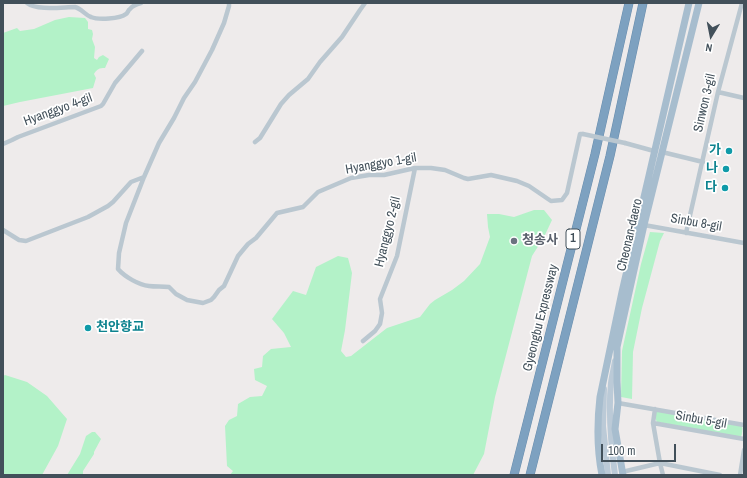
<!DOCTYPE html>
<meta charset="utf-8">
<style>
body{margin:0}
#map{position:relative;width:747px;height:478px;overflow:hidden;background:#eeebeb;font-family:"Archivo Narrow",sans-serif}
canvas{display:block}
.frame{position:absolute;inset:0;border:4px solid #42505a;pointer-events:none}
.north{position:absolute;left:691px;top:16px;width:40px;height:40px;-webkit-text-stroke:3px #fff;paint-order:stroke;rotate:190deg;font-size:11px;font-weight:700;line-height:16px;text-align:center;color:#42505a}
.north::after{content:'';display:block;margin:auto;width:14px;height:18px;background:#42505a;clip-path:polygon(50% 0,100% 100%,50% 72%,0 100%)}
.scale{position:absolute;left:601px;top:444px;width:75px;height:18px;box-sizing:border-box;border:2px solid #42505a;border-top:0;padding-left:5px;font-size:12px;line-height:14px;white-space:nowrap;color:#42505a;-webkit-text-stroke:3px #fff;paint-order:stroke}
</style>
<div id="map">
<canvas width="747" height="478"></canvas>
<div class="frame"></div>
<div class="north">N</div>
<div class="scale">100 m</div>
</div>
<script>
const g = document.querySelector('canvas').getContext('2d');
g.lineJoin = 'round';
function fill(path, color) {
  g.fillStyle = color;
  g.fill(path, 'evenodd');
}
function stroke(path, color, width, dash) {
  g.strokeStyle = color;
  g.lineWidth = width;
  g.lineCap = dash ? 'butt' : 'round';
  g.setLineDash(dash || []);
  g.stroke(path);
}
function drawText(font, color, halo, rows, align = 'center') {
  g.font = font + ' "Archivo Narrow","Noto Sans KR",sans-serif';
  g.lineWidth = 3.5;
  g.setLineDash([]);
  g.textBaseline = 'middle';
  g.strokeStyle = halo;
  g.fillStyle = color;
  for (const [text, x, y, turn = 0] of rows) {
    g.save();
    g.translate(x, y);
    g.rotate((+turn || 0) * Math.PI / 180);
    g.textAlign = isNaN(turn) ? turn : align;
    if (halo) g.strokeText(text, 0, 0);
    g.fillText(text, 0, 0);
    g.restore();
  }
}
fill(new Path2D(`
 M 69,17 L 85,18 L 88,22 L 88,29 L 92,30 L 93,34 L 92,39 L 95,47 L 94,58 L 97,60 L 99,57 L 103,55 L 109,59 L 105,68 C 99,68 97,69 94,74 L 96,78 L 93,88 L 20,102 L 3,106 L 3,33 L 17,28 L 20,31 L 34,29 L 55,20 Z
 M 534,210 L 544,210 L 552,220 L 544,237 L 532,256 L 495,397 L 484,454 L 473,475 L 230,475 L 233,471 L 227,466 L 225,426 L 229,420 L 237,416 L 238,404 L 250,397 L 262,396 L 267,386 L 255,380 L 254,369 L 262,367 L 263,356 L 271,349 L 291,347 L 284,333 L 272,319 L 293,291 L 306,295 L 316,267 L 338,256 L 348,258 L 352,273 L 345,330 L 341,351 L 346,357 L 351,356 L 387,328 L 420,317 L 430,304 L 435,300 L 452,290 L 464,281 L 480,264 L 490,237 L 488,227 L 487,214 L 499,214 L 514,217 Z
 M 650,232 L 664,233 L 660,241 L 649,282 L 642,308 L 633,352 L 632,399 L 621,397 L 622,351 L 641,264 Z
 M 5,375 L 27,382 L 47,396 L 67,419 L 58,446 L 42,475 L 3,475 L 3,376 Z
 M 657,411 L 742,426 C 743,429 742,434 741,437 L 657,422 L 656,420 L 655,413 Z
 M 92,432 L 95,432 L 101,439 L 94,452 L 94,454 L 83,471 L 83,475 L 67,475 L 80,454 L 86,436 Z`), '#b3f2c8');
const motorway = new Path2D(`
 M 514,475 L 595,154 L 629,3
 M 530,475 L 610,156 L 643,3`);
stroke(motorway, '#688cac', 9);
stroke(new Path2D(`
 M 27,3 C 37,11 63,7 75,7 C 82,9 85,15 91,17 C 98,20 120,19 126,14 C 128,13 128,10 130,9 C 133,5 137,4 141,3
 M 229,3 L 229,6 L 224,23 L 212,50 L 195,82 L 184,98 L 174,118 L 159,143 L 144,177 L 126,223 L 119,253 L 118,269 C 125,277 139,285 149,286 C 156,287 162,286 169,287 L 176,294 L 187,300 L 203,303 L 211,300 L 214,297 L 219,290 L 224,286 L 238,256 L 248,244 L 256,238 L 277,213 L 303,207 L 318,192 L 351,178 L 369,175 L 384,175 L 415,168 L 431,168 L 445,170 L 464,178 L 468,179 L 491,175 L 517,181 L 529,186 L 548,199 L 551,201 L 562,200 L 567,193 L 580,134 L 583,134
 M 718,92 L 744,98
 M 255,142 L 260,138 L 281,104 L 289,95 L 308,79 L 320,62 L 342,37 L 360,10 L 365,3
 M 625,143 L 654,151
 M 3,144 L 12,140 L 18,137 L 101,106 L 103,104 L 115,83 L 142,51
 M 662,152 L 703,162
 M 644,225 L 744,243
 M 3,230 L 19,240 L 26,241 L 88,217 L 108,206 L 113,202 L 131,182 L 144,177
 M 686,233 L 718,92 L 742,3
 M 363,341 L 375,331 L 380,324 L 382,313 L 380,299 L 397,256 L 415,168
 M 618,403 L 744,425
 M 655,409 L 653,423 L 660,463 L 663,475
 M 653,423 L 744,439
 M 622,472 L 660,463 L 720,475
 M 740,475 L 744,450`), '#bac7d0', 4.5);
stroke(new Path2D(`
 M 615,361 C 614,368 612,375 611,383 C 608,413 611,445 615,475
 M 604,389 L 603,426 L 608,475`), '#bbcad7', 6);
stroke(new Path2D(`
 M 602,475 C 597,450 597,423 600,397 L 622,292 L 689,3
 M 623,475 L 615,429 L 618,403 L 617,381 L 617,347 L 644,225 L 699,3`), '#a7bdce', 7);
stroke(motorway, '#7da1c0', 8);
stroke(new Path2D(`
 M 583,134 L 625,143`), '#bac7d0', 4.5);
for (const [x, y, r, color] of [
 [729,151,4,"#0f9aa8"],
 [726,169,4,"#0f9aa8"],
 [725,188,4,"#0f9aa8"],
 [514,241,4,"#6b7280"],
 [88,328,4,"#0f9aa8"]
]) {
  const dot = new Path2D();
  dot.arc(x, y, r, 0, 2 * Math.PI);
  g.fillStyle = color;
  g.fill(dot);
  stroke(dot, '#fff', 1.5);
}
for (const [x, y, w] of [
 [573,239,14]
]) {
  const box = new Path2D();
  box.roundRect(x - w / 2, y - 10, w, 20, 3);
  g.fillStyle = '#fff';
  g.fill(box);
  stroke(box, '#42505a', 1);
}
drawText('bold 12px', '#42505a', null, [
 ["1",573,239]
]);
drawText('13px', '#42505a', '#fff', [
 ["Sinwon 3-gil",705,103,-77],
 ["Hyanggyo 4-gil",58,110,-20],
 ["Hyanggyo 1-gil",381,164,-10],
 ["Sinbu 8-gil",696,223,10],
 ["Hyanggyo 2-gil",388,232,-76],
 ["Cheonan-daero",630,235,-77],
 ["Gyeongbu Expressway",541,318,-76],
 ["Sinbu 5-gil",701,420,10]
]);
drawText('bold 13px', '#0d838f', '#fff', [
 ["가",721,151],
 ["나",718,169],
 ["다",717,188],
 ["천안향교",96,328,"left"]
], 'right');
drawText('bold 13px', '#5b616d', '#fff', [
 ["청송사",522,241]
], 'left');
</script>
